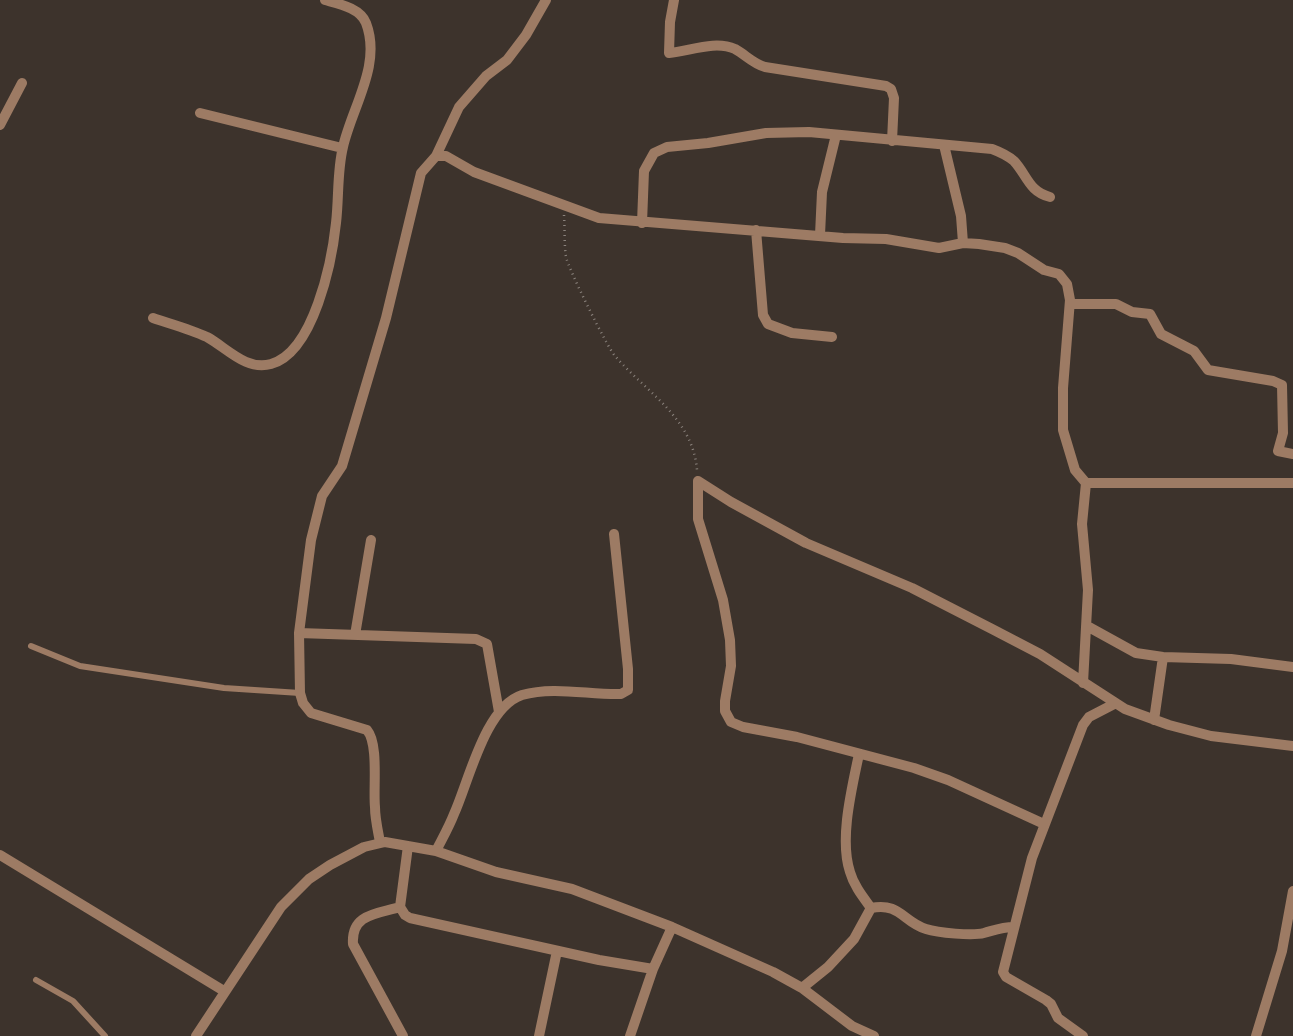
<!DOCTYPE html>
<style>
body{margin:0}
canvas{display:block;background:#3d332c}
</style>
<canvas width="1293" height="1036"></canvas>
<script>
const g = document.querySelector('canvas').getContext('2d');
g.lineJoin = 'round';
function stroke(path, color, width, dash) {
  g.strokeStyle = color;
  g.lineWidth = width;
  g.lineCap = dash ? 'butt' : 'round';
  g.setLineDash(dash || []);
  g.stroke(path);
}
stroke(new Path2D(`
 M 564,215 C 565,229 564,244 566,257 C 568,268 607,347 615,356 C 646,392 693,418 697,470`), '#8a827c', 2.5, [1, 4]);
stroke(new Path2D(`
 M 31,646 L 80,666 L 224,688 L 300,693
 M 36,980 L 73,1001 L 105,1036`), '#9d7b64', 6);
stroke(new Path2D(`
 M 674,0 L 670,22 L 669,53 C 690,51 715,40 735,49 C 746,55 752,63 765,67 L 886,86 L 891,89 L 894,98 L 892,141
 M 200,113 L 342,148
 M 0,125 L 22,83
 M 944,145 L 961,216 L 963,243
 M 436,156 L 459,107 L 486,76 L 507,60 L 526,35 L 546,0
 M 642,223 L 644,171 L 654,153 L 667,147 L 708,143 L 766,133 L 809,132 L 992,149 C 1000,152 1007,155 1014,161 C 1027,175 1029,192 1050,197
 M 756,230 L 763,315 L 768,324 L 792,333 L 832,337
 M 820,235 L 822,192 L 836,135
 M 1070,304 L 1116,304 L 1132,312 L 1150,314 L 1161,334 L 1194,351 L 1208,370 L 1273,381 L 1282,385 L 1283,433 L 1278,451 L 1293,454
 M 153,318 C 171,324 190,329 207,337 C 227,348 246,371 271,364 C 314,352 332,261 336,223 C 339,198 337,171 343,147 C 352,107 382,65 366,23 C 360,8 339,4 325,0
 M 698,481 L 731,502 L 806,543 L 912,588 L 992,629 L 1040,654 L 1125,709 L 1169,725 L 1211,736 L 1293,746
 M 698,481 L 698,519 L 723,600 L 730,640 L 731,666 L 725,701 L 725,711 L 731,722 L 743,727 L 797,737 L 914,768 L 948,780 L 1044,824
 M 1087,626 L 1136,653 L 1163,657 L 1231,659 L 1293,667
 M 299,633 L 476,639 L 487,644 L 499,712
 M 355,635 L 371,540
 M 1083,683 L 1088,590 L 1082,524 L 1086,483 L 1293,483
 M 1154,720 L 1163,657
 M 859,754 C 852,788 839,839 850,872 C 854,886 863,897 871,908
 M 380,842 C 378,831 375,819 375,807 C 373,789 379,744 367,730 L 311,713 L 303,703 L 300,693 L 299,633 L 311,540 L 322,496 L 342,466 L 386,318 L 421,173 L 436,156 L 446,156 L 474,172 L 599,218 L 843,238 L 886,239 L 939,248 L 963,243 L 979,244 L 1005,248 L 1018,253 L 1044,270 L 1059,274 L 1067,284 L 1070,300 L 1063,388 L 1063,430 L 1075,470 L 1086,483
 M 408,846 L 400,907 L 405,915 L 410,918 L 599,960 L 653,969
 M 436,851 C 442,839 449,827 454,814 C 469,781 485,707 522,695 C 554,686 589,695 621,694 L 628,690 L 628,669 L 614,534
 M 0,855 L 224,991
 M 400,907 C 376,914 351,914 353,944 L 403,1036
 M 802,988 L 828,967 L 854,939 L 871,908 C 900,902 903,922 926,929 C 938,933 973,936 984,933 C 995,930 1002,927 1014,927
 M 196,1036 L 281,907 L 309,879 L 330,865 L 364,847 L 385,842 L 436,851 L 496,872 L 572,889 L 672,927 L 773,972 L 802,988 L 852,1026 L 874,1036
 M 539,1036 L 557,951
 M 630,1036 L 653,969 L 672,927
 M 1083,1036 L 1058,1018 L 1051,1004 L 1046,1000 L 1006,977 L 1003,972 L 1032,858 L 1083,725 L 1089,717 L 1116,703
 M 1256,1036 L 1282,951 L 1293,891`), '#9d7b64', 10);
</script>
